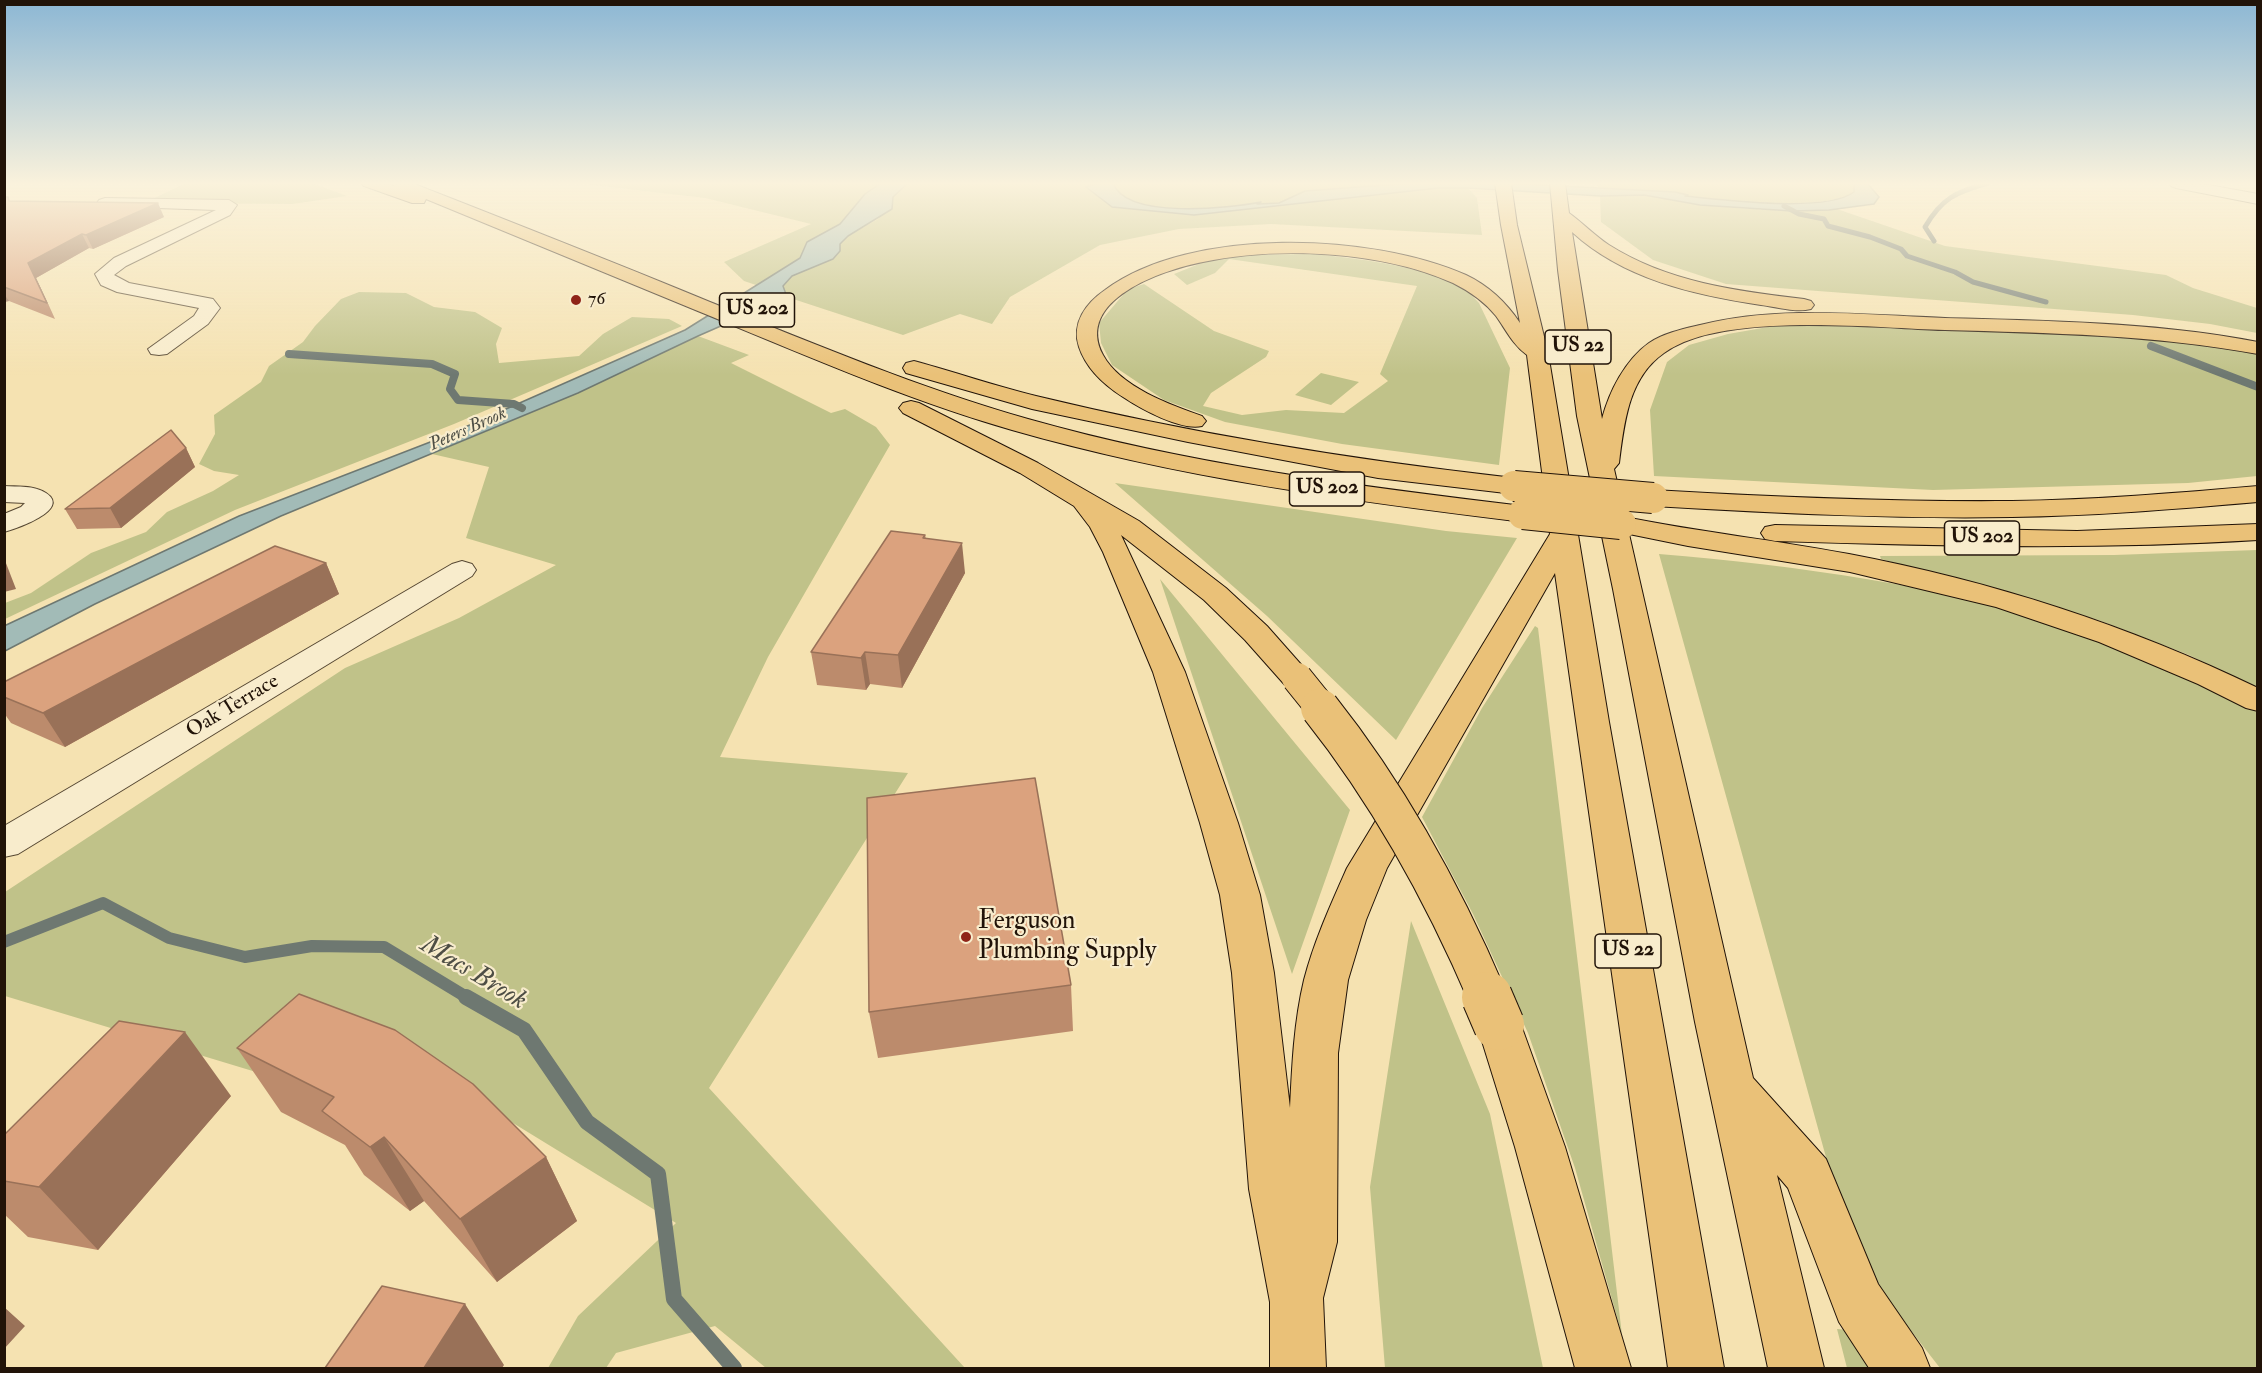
<!DOCTYPE html>
<style>
body{margin:0}
#map{position:relative;width:2262px;height:1373px;overflow:hidden;background:#f5e2b1;font-family:"IM FELL Double Pica",serif}
canvas{display:block}
.frame{position:absolute;inset:0;border:6px solid #211308;pointer-events:none}
</style>
<div id="map">
<canvas width="2262" height="1373"></canvas>
<div class="frame"></div>
</div>
<script>
const g = document.querySelector('canvas').getContext('2d');
g.lineJoin = 'round';
function fill(path, color) {
  g.fillStyle = color;
  g.fill(path, 'evenodd');
}
function stroke(path, color, width, dash) {
  g.strokeStyle = color;
  g.lineWidth = width;
  g.lineCap = dash ? 'butt' : 'round';
  g.setLineDash(dash || []);
  g.stroke(path);
}
function drawText(font, color, halo, rows, align = 'center') {
  g.font = font + ' "IM FELL Double Pica",serif';
  g.lineWidth = 4.5;
  g.setLineDash([]);
  g.textBaseline = 'middle';
  g.strokeStyle = halo;
  g.fillStyle = color;
  for (const [text, x, y, turn = 0] of rows) {
    g.save();
    g.translate(x, y);
    g.rotate((+turn || 0) * Math.PI / 180);
    g.textAlign = isNaN(turn) ? turn : align;
    if (halo) g.strokeText(text, 0, 0);
    g.fillText(text, 0, 0);
    g.restore();
  }
}
fill(new Path2D(`
 M 186,183 L 312,183 L 347,196 L 293,204 L 144,203 Z
 M 576,183 L 882,183 L 865,194 L 840,224 L 807,242 L 801,258 L 759,286 L 744,281 L 724,262 L 811,224 L 705,198 Z
 M 908,183 L 1098,183 L 1087,187 L 1112,207 L 1194,215 L 1346,196 L 1438,188 L 1468,188 L 1477,198 L 1482,235 L 1271,224 L 1179,229 L 1100,245 L 1010,297 L 992,324 L 960,314 L 903,335 L 787,297 L 783,286 L 792,276 L 833,259 L 840,244 L 848,236 L 878,219 L 893,197 Z
 M 1113,183 L 1432,183 L 1305,191 L 1279,203 L 1255,205 L 1257,203 C 1228,208 1152,215 1126,198 C 1121,195 1117,189 1112,185 Z
 M 1597,183 L 1854,183 L 1854,192 C 1821,217 1646,192 1598,188 Z
 M 1644,195 L 1735,208 L 1792,211 L 1837,209 L 1945,246 L 2166,275 L 2193,288 L 2257,308 L 2257,333 L 2210,324 L 2133,315 L 1726,284 L 1653,260 L 1601,222 L 1600,196 Z
 M 1314,254 C 1358,259 1451,267 1479,303 L 1510,368 L 1499,465 L 1342,444 L 1225,422 L 1164,400 L 1112,365 L 1101,343 L 1099,323 L 1128,289 L 1144,284 L 1214,331 L 1269,351 L 1266,357 L 1211,393 L 1203,406 L 1242,415 L 1286,410 L 1344,413 L 1388,381 L 1380,374 L 1417,286 L 1229,259 L 1215,273 L 1187,285 L 1174,274 L 1214,258 L 1235,255 Z
 M 359,292 L 406,293 L 434,307 L 475,312 L 502,328 L 496,344 L 499,363 L 579,356 L 603,334 L 632,317 L 669,319 L 682,326 L 454,424 L 235,510 L 5,619 L 5,603 L 31,593 L 91,553 L 146,532 L 167,512 L 213,491 L 239,475 L 214,471 L 199,464 L 215,434 L 214,415 L 261,382 L 269,366 L 303,342 L 315,326 L 341,299 Z
 M 1785,324 L 2173,338 L 2257,352 L 2257,476 L 2188,483 L 1933,490 L 1654,476 L 1650,410 L 1667,362 L 1689,345 L 1728,334 Z
 M 698,336 L 749,355 L 731,363 L 831,413 L 845,409 L 876,427 L 890,445 L 768,657 L 720,757 L 908,773 L 709,1088 L 965,1368 L 766,1368 L 715,1326 L 616,1353 L 606,1368 L 548,1368 L 578,1316 L 676,1223 L 363,1031 L 289,1082 L 5,996 L 5,892 L 345,668 L 459,618 L 556,565 L 466,538 L 489,467 L 432,454 L 578,393 Z
 M 1321,373 L 1359,382 L 1331,405 L 1295,395 Z
 M 1115,483 L 1446,531 L 1517,538 L 1396,740 L 1267,616 Z
 M 2257,550 L 2257,689 L 2189,655 L 2098,620 L 1881,559 L 1880,556 L 2114,555 Z
 M 1659,554 C 1799,566 1941,585 2075,629 C 2137,649 2200,681 2257,712 L 2257,1368 L 1940,1368 L 1881,1292 L 1842,1215 Z
 M 1160,579 L 1350,810 L 1292,974 Z
 M 1535,626 L 1538,628 L 1622,1335 L 1575,1168 L 1528,1033 L 1473,914 L 1422,817 L 1482,708 Z
 M 1411,921 L 1490,1114 L 1543,1368 L 1385,1368 L 1370,1187 Z
 M 1837,1329 L 1849,1330 L 1876,1368 L 1847,1368 Z`), '#c0c289');
const water = new Path2D(`
 M 881,183 L 908,183 L 893,197 L 892,209 L 848,236 L 840,244 L 840,251 L 833,259 L 792,276 L 783,286 L 787,297 L 698,336 L 578,393 L 281,516 L 95,604 L 5,651 L 4,626 L 239,516 L 438,439 L 685,330 L 800,258 L 807,242 L 840,224 L 865,194 Z
 M 1098,183 L 1113,183 C 1126,220 1230,208 1261,202 L 1257,204 L 1279,203 L 1305,191 L 1413,183 L 1505,183 L 1675,192 L 1688,195 L 1685,196 C 1721,200 1826,213 1854,192 L 1854,183 L 1867,183 L 1879,197 L 1874,204 L 1829,210 L 1792,211 L 1700,205 L 1644,195 L 1600,196 L 1468,188 L 1438,188 L 1194,215 L 1112,207 L 1086,187 Z`);
fill(water, '#a2bbb7');
stroke(water, '#6e7871', 1.5);
stroke(new Path2D(`
 M 1784,206 L 1799,214 L 1824,219 L 1828,226 L 1870,237 L 1901,249 L 1907,256 L 1955,272 L 1973,282 L 2046,302
 M 1934,241 L 1925,227 C 1942,198 1956,192 1988,183`), '#6e7871', 5);
stroke(new Path2D(`
 M 2151,346 L 2258,387
 M 289,354 L 432,364 L 455,374 L 450,389 L 458,400 L 514,404 L 522,408`), '#6e7871', 8);
stroke(new Path2D(`
 M 4,942 L 103,903 L 169,938 L 245,957 L 312,946 L 384,947 L 468,998`), '#6e7871', 12);
stroke(new Path2D(`
 M 466,997 L 524,1030 L 587,1122 L 658,1174 L 674,1299 L 734,1368`), '#6e7871', 16);
const minor = new Path2D(`
 M 2169,183 L 2198,183 L 2258,194 L 2258,204 L 2176,188 L 2171,186 Z
 M 105,198 L 229,200 L 237,205 L 230,215 L 126,266 L 114,275 L 129,283 L 213,299 L 220,308 L 208,324 L 167,354 L 159,355 L 151,354 L 148,349 L 194,316 L 199,308 L 117,292 L 101,285 L 95,274 L 114,258 L 216,210 L 99,206 L 97,203 L 99,200 Z
 M 4,486 C 18,487 34,485 46,493 C 72,510 15,529 4,532 L 4,514 L 21,507 L 25,503 L 4,502 Z
 M 462,561 L 472,564 L 476,570 L 472,576 L 18,854 L 4,857 L 4,826 L 452,564 Z`);
const highway = new Path2D(`
 M 361,183 L 383,183 L 394,186 L 392,183 L 412,183 C 511,222 611,261 710,302 C 815,344 919,388 1028,419 C 1190,465 1357,486 1523,506 L 1533,508 L 1536,514 L 1533,520 L 1523,522 C 1351,501 1179,478 1012,430 C 902,398 798,352 693,309 C 604,272 515,236 426,199 L 424,203 L 412,203 L 364,186 Z
 M 1495,183 L 1511,183 L 1517,225 L 1548,353 L 1609,722 L 1724,1368 L 1668,1368 L 1555,573 L 1387,868 L 1366,920 L 1348,980 L 1338,1053 L 1337,1242 L 1323,1298 L 1326,1368 L 1270,1368 L 1270,1302 L 1249,1189 L 1232,973 L 1220,895 L 1200,823 L 1153,672 L 1103,552 L 1090,527 L 1074,506 L 1020,473 L 903,413 L 899,408 L 903,403 L 911,401 L 919,403 L 1038,463 L 1139,521 L 1226,588 L 1267,626 L 1313,678 L 1309,685 L 1297,688 L 1285,685 L 1245,640 L 1204,600 L 1121,535 L 1185,672 L 1238,823 L 1260,895 L 1274,973 L 1290,1108 C 1292,1065 1294,1022 1304,980 C 1314,941 1331,904 1347,868 L 1550,534 L 1527,355 C 1513,345 1506,330 1496,316 C 1485,302 1469,291 1453,283 C 1382,251 1278,246 1203,262 C 1162,270 1074,300 1103,355 C 1120,387 1171,405 1202,416 L 1206,421 L 1202,426 C 1181,431 1141,409 1123,397 C 1104,385 1086,368 1079,347 C 1071,323 1086,303 1105,290 C 1191,226 1372,233 1466,275 C 1489,286 1506,302 1520,323 L 1501,225 Z
 M 1550,183 L 1565,183 L 1569,213 C 1583,223 1595,236 1609,245 C 1667,282 1737,291 1804,299 L 1811,301 L 1814,305 L 1811,309 C 1796,313 1777,307 1761,305 C 1694,295 1623,279 1572,232 L 1602,419 C 1609,392 1625,360 1649,343 C 1664,333 1683,329 1700,325 C 1780,305 1864,315 1945,318 C 2050,321 2154,322 2258,342 L 2258,354 C 2154,335 2050,333 1945,330 C 1875,328 1721,311 1664,353 C 1628,378 1624,424 1619,463 L 1614,469 L 1625,517 C 1699,532 1775,540 1849,554 C 1991,581 2128,625 2258,688 L 2258,711 L 2246,708 L 2198,684 L 2099,642 L 1996,607 L 1850,572 L 1688,546 L 1629,534 L 1753,1078 L 1826,1159 L 1878,1284 L 1922,1348 L 1930,1368 L 1869,1368 L 1839,1322 L 1788,1188 L 1777,1175 L 1824,1368 L 1768,1368 L 1695,1022 L 1613,589 L 1577,416 L 1558,270 Z
 M 914,361 C 955,372 995,386 1036,396 C 1193,434 1354,460 1514,478 L 1523,480 L 1527,486 L 1523,492 L 1514,494 L 1378,478 L 1188,442 L 1032,409 L 906,373 L 903,368 L 906,363 Z
 M 2258,486 L 2258,502 C 2176,509 2094,516 2012,517 C 1892,519 1773,513 1653,506 L 1644,504 L 1640,498 L 1644,492 L 1653,490 C 1773,497 1892,502 2012,501 C 2094,500 2176,493 2258,486 Z
 M 2258,524 L 2258,540 C 2097,550 1936,546 1775,541 L 1765,539 L 1761,533 L 1765,527 L 1775,525 L 2077,531 Z
 M 1499,1007 L 1515,1012 L 1521,1025 L 1565,1147 L 1631,1368 L 1575,1368 L 1515,1147 L 1477,1025 L 1483,1012 Z`);
stroke(minor, '#564732', 2);
stroke(highway, '#211308', 2);
fill(minor, '#f8eccc');
fill(highway, '#eac178');
const highwayBridgeFar3 = new Path2D(`
 M 1514,486 L 1523,487`);
const highwayBridgeFar2 = new Path2D(`
 M 1514,486 L 1653,498
 M 1523,514 L 1621,524
 M 1297,678 L 1322,709`);
const highwayBridgeFar1 = new Path2D(`
 M 1320,708 C 1390,796 1444,895 1488,998`);
const highwayBridge = new Path2D(`
 M 1487,997 L 1499,1025`);
stroke(highwayBridgeFar3, '#211308', 24, []);
stroke(highwayBridgeFar2, '#211308', 32, []);
stroke(highwayBridgeFar1, '#211308', 40, []);
stroke(highwayBridge, '#211308', 52, []);
stroke(highwayBridgeFar3, '#eac178', 22);
stroke(highwayBridgeFar2, '#eac178', 30);
stroke(highwayBridgeFar1, '#eac178', 38);
stroke(highwayBridge, '#eac178', 50);
fill(new Path2D(`
 M 4,197 L 10,201 L 164,217 L 93,249 L 89,248 L 36,278 L 55,319 L 9,301 L 4,302 Z
 M 186,448 L 195,467 L 121,528 L 77,529 L 65,509 Z
 M 925,535 L 926,539 L 965,573 L 902,688 L 870,684 L 866,690 L 817,685 L 811,652 Z
 M 326,563 L 339,594 L 65,747 L 11,723 L 4,713 L 4,682 Z
 M 1071,985 L 1073,1031 L 878,1058 L 869,1012 Z
 M 237,1048 L 546,1157 L 577,1221 L 497,1282 L 424,1201 L 410,1211 L 364,1175 L 345,1145 L 281,1112 Z
 M 231,1096 L 98,1250 L 28,1237 L 4,1214 L 4,1135 Z`), '#bc8b6c');
fill(new Path2D(`
 M 158,203 L 164,217 L 93,249 L 86,235 Z
 M 82,234 L 89,248 L 36,278 L 55,319 L 28,263 Z
 M 4,294 L 9,301 L 4,302 Z
 M 186,448 L 195,467 L 121,528 L 110,508 Z
 M 962,543 L 965,573 L 902,688 L 898,655 Z
 M 4,558 L 16,589 L 4,592 Z
 M 326,563 L 339,594 L 65,747 L 43,713 Z
 M 865,652 L 870,684 L 866,690 L 861,658 Z
 M 185,1032 L 231,1096 L 98,1250 L 39,1187 Z
 M 384,1137 L 424,1201 L 410,1211 L 370,1147 Z
 M 546,1157 L 577,1221 L 497,1282 L 460,1219 Z
 M 465,1304 L 504,1365 L 502,1368 L 424,1368 Z
 M 4,1307 L 25,1326 L 4,1349 Z`), '#997158');
const building = new Path2D(`
 M 4,197 L 8,197 L 9,201 L 158,203 L 86,235 L 82,234 L 28,263 L 47,303 L 4,287 Z
 M 171,430 L 186,448 L 110,508 L 65,509 Z
 M 891,531 L 925,535 L 923,538 L 962,543 L 898,655 L 865,652 L 861,658 L 811,652 Z
 M 275,546 L 326,563 L 43,713 L 4,697 L 4,682 Z
 M 1035,778 L 1071,985 L 869,1012 L 867,798 Z
 M 299,994 L 395,1030 L 473,1084 L 546,1157 L 460,1219 L 384,1137 L 370,1147 L 322,1111 L 334,1097 L 237,1048 Z
 M 119,1021 L 185,1032 L 39,1187 L 4,1181 L 4,1135 Z
 M 382,1286 L 465,1304 L 424,1368 L 325,1368 Z`);
fill(building, '#dba27e');
stroke(building, '#997158', 1.5);
const sky = g.createLinearGradient(0, 0, 0, 375);
sky.addColorStop(0, '#8cb7d4');
sky.addColorStop(0.49, '#faf2dc');
sky.addColorStop(1, '#faf2dc00');
g.fillStyle = sky;
g.fillRect(0, 0, 2262, 375);
for (const [x, y, r, color] of [
 [576,300,6,"#8f2418"],
 [966,937,6,"#8f2418"]
]) {
  const dot = new Path2D();
  dot.arc(x, y, r, 0, 2 * Math.PI);
  g.fillStyle = color;
  g.fill(dot);
  stroke(dot, '#f8eccc', 2);
}
drawText('18px', '#211308', '#f8eccc', [
 ["76",588,300]
], 'left');
drawText('italic 18px', '#4e4e45', '#f8eccc', [
 ["Peters Brook",468,430,-24]
]);
for (const [x, y, w] of [
 [757,310,75],
 [1578,347,66],
 [1327,489,75],
 [1982,538,75],
 [1628,951,66]
]) {
  const box = new Path2D();
  box.roundRect(x - w / 2, y - 17, w, 34, 4.5);
  g.fillStyle = '#f8eccc';
  g.fill(box);
  stroke(box, '#211308', 1.5);
}
drawText('bold 20px', '#211308', null, [
 ["US 202",757,310],
 ["US 22",1578,347],
 ["US 202",1327,489],
 ["US 202",1982,538],
 ["US 22",1628,951]
]);
drawText('21px', '#211308', '#f8eccc', [
 ["Oak Terrace",233,707,-31]
]);
drawText('26px', '#211308', '#f8eccc', [
 ["Ferguson",978,922],
 ["Plumbing Supply",978,952]
], 'left');
drawText('italic 27px', '#4e4e45', '#f8eccc', [
 ["Macs Brook",473,974,31]
]);
</script>
